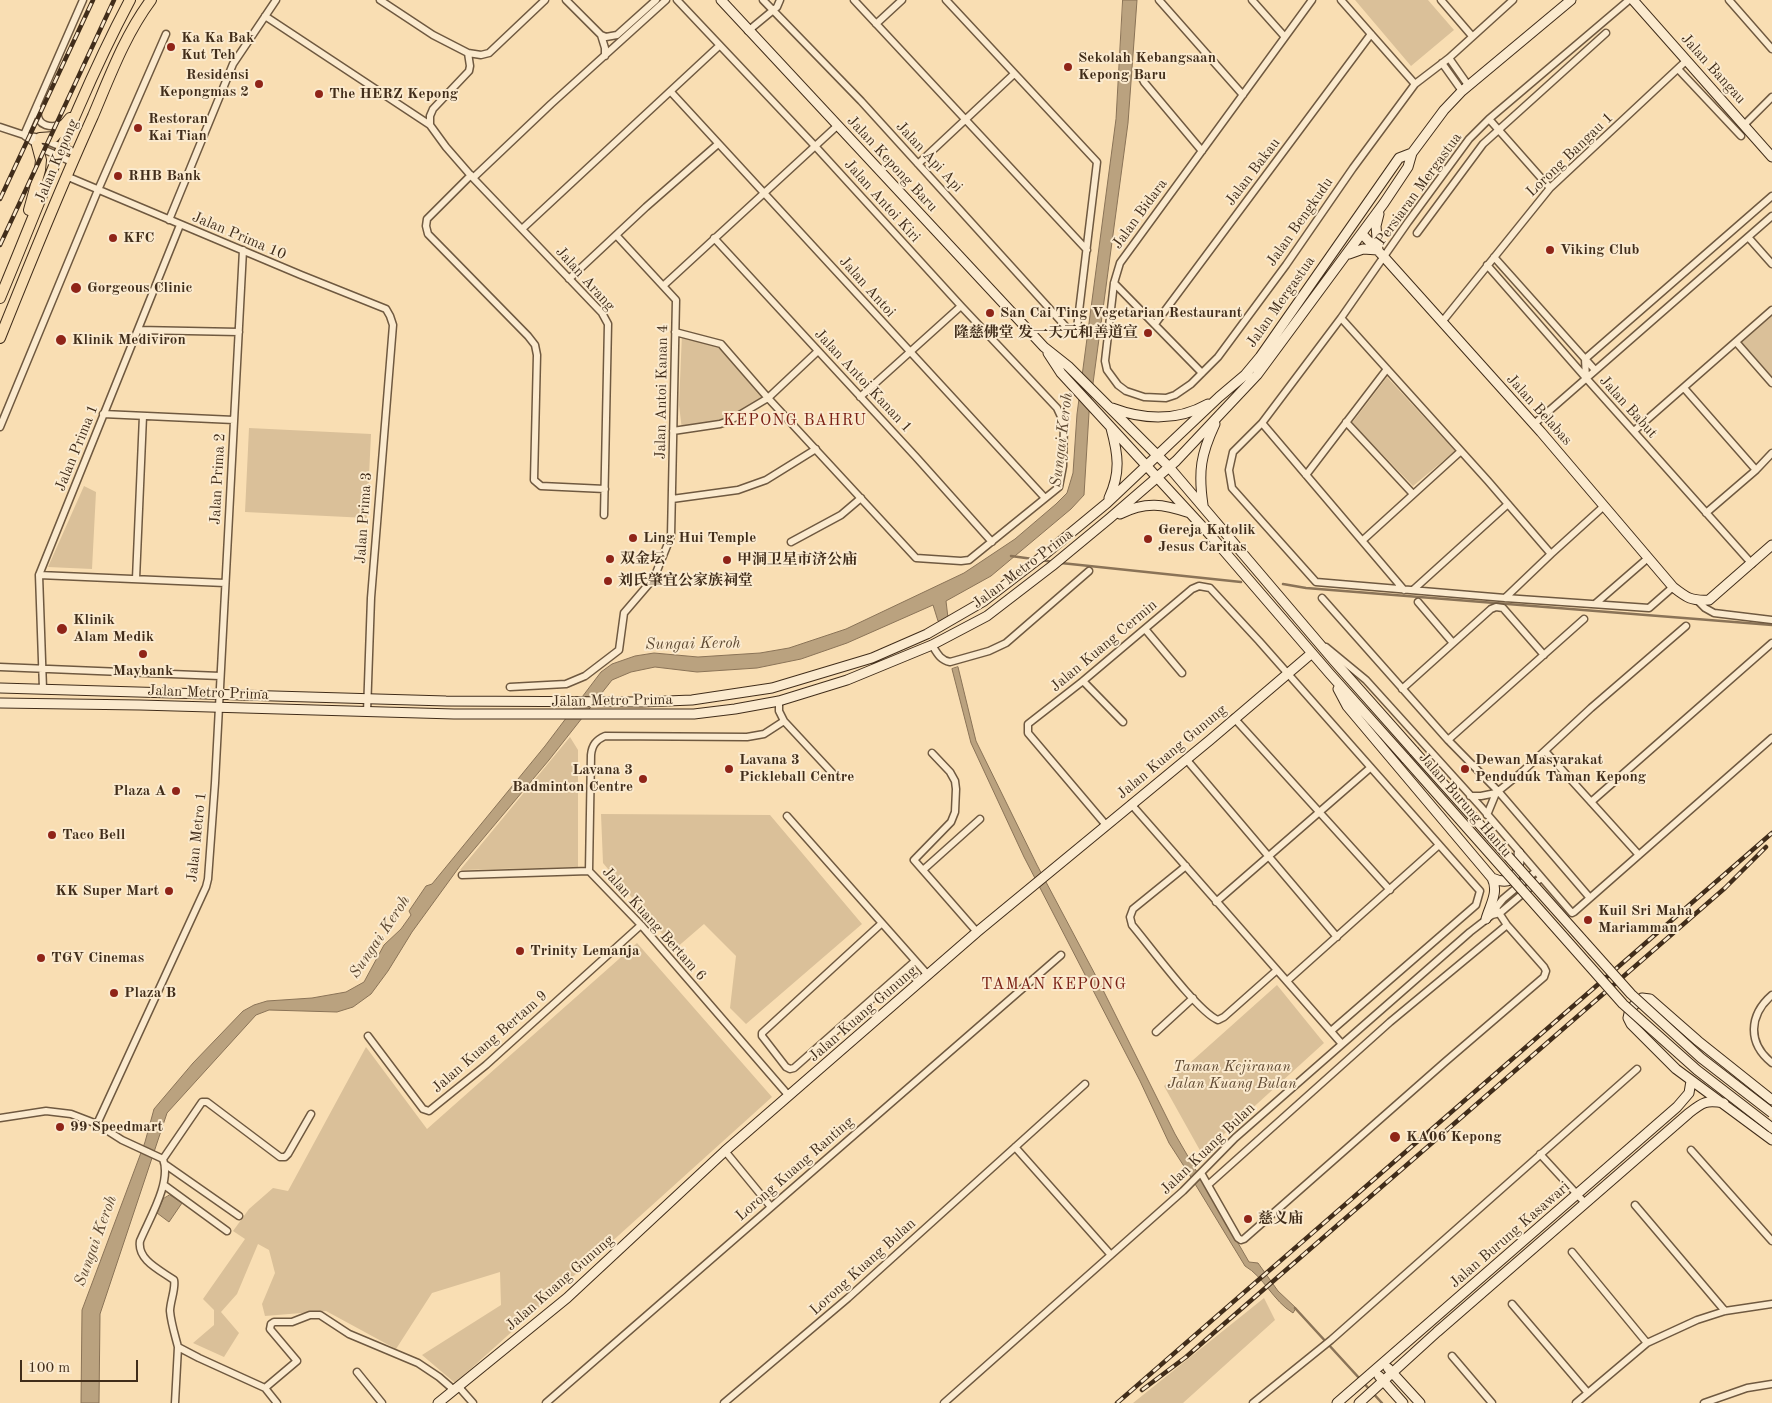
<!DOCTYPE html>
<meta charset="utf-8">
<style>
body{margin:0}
#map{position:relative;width:1772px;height:1403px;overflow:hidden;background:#f9deb3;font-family:"Old Standard TT",serif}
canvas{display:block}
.scale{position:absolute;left:20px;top:1360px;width:118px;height:22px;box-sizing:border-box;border:2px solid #412d1a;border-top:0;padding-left:6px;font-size:15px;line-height:18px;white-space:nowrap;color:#412d1a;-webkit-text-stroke:4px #fbeace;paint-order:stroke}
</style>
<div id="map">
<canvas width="1772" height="1403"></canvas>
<div class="scale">100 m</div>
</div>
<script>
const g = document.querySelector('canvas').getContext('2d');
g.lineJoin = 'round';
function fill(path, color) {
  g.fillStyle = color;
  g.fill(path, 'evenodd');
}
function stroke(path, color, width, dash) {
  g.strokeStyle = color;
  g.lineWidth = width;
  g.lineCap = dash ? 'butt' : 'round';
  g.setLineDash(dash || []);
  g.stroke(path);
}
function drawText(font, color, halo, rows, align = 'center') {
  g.font = font + ' "Old Standard TT","Noto Serif SC",serif';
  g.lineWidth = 4;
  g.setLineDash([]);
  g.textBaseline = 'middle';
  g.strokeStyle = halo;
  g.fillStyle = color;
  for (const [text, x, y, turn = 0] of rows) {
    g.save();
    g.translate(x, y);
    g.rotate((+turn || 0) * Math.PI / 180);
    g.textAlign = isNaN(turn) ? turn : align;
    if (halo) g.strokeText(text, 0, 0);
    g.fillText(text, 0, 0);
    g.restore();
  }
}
fill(new Path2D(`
 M 1355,0 L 1428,0 L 1454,30 L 1411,66 Z
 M 1772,315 L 1772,377 L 1741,342 Z
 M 682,333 L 721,344 L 768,398 L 731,420 L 682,430 L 679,405 Z
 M 1387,377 L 1455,451 L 1413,486 L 1352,423 Z
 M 249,428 L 371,434 L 367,518 L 245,512 Z
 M 84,486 L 96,492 L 92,569 L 48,567 Z
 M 570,737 L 578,750 L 578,867 L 460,870 Z
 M 601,814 L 770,815 L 862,924 L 746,1024 L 730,1008 L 736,956 L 704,924 L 675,949 L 603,863 Z
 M 637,943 L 772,1097 L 455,1383 L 422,1355 L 501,1305 L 500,1272 L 432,1293 L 396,1349 L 326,1311 L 265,1316 L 262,1304 L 275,1273 L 269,1250 L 258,1244 L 237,1294 L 221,1312 L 239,1333 L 224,1357 L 193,1343 L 214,1325 L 214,1310 L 203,1299 L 245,1239 L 233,1231 L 249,1209 L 273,1188 L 288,1191 L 366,1047 L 427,1129 Z
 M 1277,985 L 1324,1043 L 1202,1154 L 1164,1086 Z
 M 1264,1298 L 1275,1320 L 1183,1403 L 1133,1403 Z`), '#dac099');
const water = new Path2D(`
 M 1123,0 L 1137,0 L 1128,123 L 1089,413 L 1084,495 L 1071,509 L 991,576 L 946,601 L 948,618 L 941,622 L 938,621 L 933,605 L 847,643 L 801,659 L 757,668 L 697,672 L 655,667 L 631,672 L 612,680 L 549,760 L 460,866 L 412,932 L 388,971 L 371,994 L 353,1007 L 337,1012 L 269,1010 L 256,1015 L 167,1113 L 100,1314 L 99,1403 L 81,1403 L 82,1310 L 145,1142 L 154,1109 L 193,1063 L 243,1011 L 254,1005 L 267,1001 L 312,998 L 346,992 L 364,982 L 384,945 L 401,929 L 411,915 L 409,911 L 426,886 L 432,884 L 545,746 L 601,672 L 612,664 L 635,656 L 654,653 L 698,657 L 760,653 L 789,648 L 846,629 L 964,573 L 1015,539 L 1056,504 L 1067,493 L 1073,473 L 1077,414 L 1116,119 Z
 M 958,667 L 976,741 L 1037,865 L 1098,980 L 1175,1134 L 1249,1262 L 1258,1263 L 1278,1291 L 1296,1308 L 1293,1313 C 1273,1301 1264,1277 1245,1266 L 1189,1174 L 1169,1143 L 1140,1081 L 1024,857 L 971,743 L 952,669 Z
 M 170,1195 L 182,1203 L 169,1222 L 157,1213 L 163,1199 Z`);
fill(water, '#baa27f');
stroke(water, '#8a7357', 1);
stroke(new Path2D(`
 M 1011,556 L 1033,559
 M 1041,560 L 1053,562
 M 1061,563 L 1241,582
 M 1283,584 L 1306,588 L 1772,625
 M 1295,1308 L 1382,1403`), '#8a7357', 2.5);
const street = new Path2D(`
 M 380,0 L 433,35 L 468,53 L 481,55 L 489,53 L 545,0
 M 566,0 L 601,35 L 605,48 L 605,56
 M 763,0 L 861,101 L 1068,329 L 1072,330 L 1077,328 L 1097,162 L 946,0
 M 854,0 L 1087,250
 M 1159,0 L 1243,95
 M 1252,0 L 1285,37
 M 1312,0 L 1120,263 L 1114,283 L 1105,361 L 1107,370 L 1118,385 L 1126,391 L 1144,397 L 1166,398 L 1175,395 L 1191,384 L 1218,357 L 1286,265 L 1353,168 L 1415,84 L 1449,58 L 1513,0
 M 1341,0 L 1415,84
 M 1441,0 L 1472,36
 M 1629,0 L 1489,119 L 1469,139 L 1408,222 L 1341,318 L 1262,423 L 1233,452 L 1229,470 L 1232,488 L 1316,582 L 1505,598 L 1649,608 L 1673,587
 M 1729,0 L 1772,49
 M 265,16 L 430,125 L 446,147 L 473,178 L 602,313 L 608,324 L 604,515
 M 876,24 L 902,0
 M 748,31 L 777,7 L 780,0
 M 601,35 L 606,37 L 617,35 L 656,0
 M 1449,58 L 1468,85
 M 1442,63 L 1462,91
 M 1678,69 L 1741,136
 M 1140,74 L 1144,82 L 1202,151
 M 671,92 L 1045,498
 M 38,109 C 35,127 52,129 65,123
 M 1489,119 L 1550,188
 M 430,125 L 430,116 L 433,109 L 469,71 L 470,66 L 468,53
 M 1744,125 L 1772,97
 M 0,127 L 24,135 L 40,138 L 76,153
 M 24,135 L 83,0
 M 25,136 L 45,150 L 72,162
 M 918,164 L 1014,74
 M 471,175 L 427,219 L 426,226 L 428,234 L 528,336 L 535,345 L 537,355 L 534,480 L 541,486 L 605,489
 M 66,176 L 301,275 L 386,309 L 390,316 L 393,325 L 371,598 L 367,712
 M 473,178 L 551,104 L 666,0
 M 169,220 L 233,64 L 276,0
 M 522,229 L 719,46
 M 1417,233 L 1483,144 L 1606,33
 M 1748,237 L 1772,264
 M 714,238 L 916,457 L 992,542
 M 1494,257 L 1595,370
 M 1487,265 L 1586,378 L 1752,564
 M 569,279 L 646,207 L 718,144
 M 1114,283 L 1202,373
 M 663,286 L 837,126
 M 1341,318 L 1488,481 L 1551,554
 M 1442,322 L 1550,188 L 1687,60
 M 1155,324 L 1371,34
 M 138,330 L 239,332
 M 675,332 L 721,344 L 768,398 L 916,558 L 961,561 L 969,560 L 1059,487 L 1063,466 L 1064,423 L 1057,408 L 961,306 L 815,146 L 677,0
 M 1736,342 L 1772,383
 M 1586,378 L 1585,359 L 1772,196
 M 1684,388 L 1756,470
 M 860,397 L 961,306
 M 103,414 L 234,420
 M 1346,422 L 1413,494
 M 1262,423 L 1404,590
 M 1534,424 L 1772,216
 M 0,427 L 98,190 L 166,34
 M 673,431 L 720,424 L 731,420 L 768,398 L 818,351
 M 1634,431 L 1772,310
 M 1306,475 L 1387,369
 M 672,499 L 738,490 L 766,480 L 816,449
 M 1706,513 L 1756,470 L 1772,453
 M 1363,540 L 1461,451
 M 791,542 L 841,515 L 861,498
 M 39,575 L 225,583
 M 136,579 L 143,416
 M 1413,590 L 1508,504
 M 1322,598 L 1448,740 L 1498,791 L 1590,898
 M 1505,598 L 1551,554 L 1604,506
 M 1698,601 L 1705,608 L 1714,613 L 1772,620
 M 1418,602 L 1453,643
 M 1595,604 L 1648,558
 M 1145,629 L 1182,673
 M 932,645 C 937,653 940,660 950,662 L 989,651 L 1006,643 L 1089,571
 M 1326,647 L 1366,680 L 1481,807 L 1572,913 L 1574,912 L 1772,738
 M 0,667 L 220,676
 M 1083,681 L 1123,722
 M 510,687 L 566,684 L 585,676 L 619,650 L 624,613 L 654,578 L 671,536 L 676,300 L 616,235
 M 43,689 L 39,575 L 180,225
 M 1402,689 L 1491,609 L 1496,607 L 1503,608 L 1544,655
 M 779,701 L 779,711 L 784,721 L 837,778
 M 1234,718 L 1390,890
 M 784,721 L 764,734 L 747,737 L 605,736 C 596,740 592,745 591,755 L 589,871 L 641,925 L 789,1096
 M 1448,740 L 1584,619
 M 1545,751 L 1639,855
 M 932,753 L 950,772 L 955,781 L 956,789 L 955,812 L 951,822 L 914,860 L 977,932
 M 1186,759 L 1337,937
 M 1470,796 L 1481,796 L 1496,793
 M 1591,802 L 1772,643
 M 1131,804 L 1342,1044
 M 1487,815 L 1496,793 L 1522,772 L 1591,708 L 1686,626
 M 787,816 L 928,975
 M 1106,825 L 1028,733 L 1028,724 L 1083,681 L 1192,589 L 1199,586 L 1210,588 L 1259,641 L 1480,891 L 1476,905 L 1331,1031
 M 1186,866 L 1133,909 L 1130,917 L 1132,925 C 1149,945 1198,1012 1218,1020 L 1224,1017 L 1277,970
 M 923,870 L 980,819
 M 462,875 L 589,871
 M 1216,902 L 1370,768
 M 1494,910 L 1503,899 L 1535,872
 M 882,923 L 762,1033 L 762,1036 L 786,1067 L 790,1069 L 794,1068 L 915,961
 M 907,968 L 919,983
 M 1287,981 L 1439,845
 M 1772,995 C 1749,1015 1747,1043 1772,1063
 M 1156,1032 L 1193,998
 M 368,1036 L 423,1109 L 429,1111 L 486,1065 L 641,925
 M 0,1118 L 46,1111 L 71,1114 L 97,1124 L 122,1140 L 163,1159 C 172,1182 149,1219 140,1241 C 137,1260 160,1270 174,1280 C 176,1288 170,1302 170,1311 C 171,1323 175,1335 178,1347 L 199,1358 L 265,1388 L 277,1403
 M 97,1124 L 206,887 L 208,879 L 215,783 L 243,250
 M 1015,1147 L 1111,1255
 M 1691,1150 L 1772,1241
 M 725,1151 L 771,1207
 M 1540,1154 L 1585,1203
 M 163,1159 L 202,1102 L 207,1102 L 280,1157 L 285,1157 L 288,1154 L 311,1114
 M 166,1165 L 239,1216
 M 1201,1173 L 1238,1238 L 1241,1240 L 1244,1239 L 1445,1062 L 1544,977 L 1546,971 L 1544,967 L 1507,925 L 1495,907
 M 164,1185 L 227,1231
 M 1208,1185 L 1390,1022 L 1507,925
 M 1635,1205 L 1725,1311
 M 1572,1252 L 1647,1343
 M 1512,1304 L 1588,1393
 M 1452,1356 L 1492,1403
 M 357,1372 L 382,1403
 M 458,1386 L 473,1403
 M 265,1388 L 297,1361 L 270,1329 L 271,1324 L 274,1322 L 292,1322 L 310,1315 L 320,1315 L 349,1334 L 418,1363 L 439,1377 L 454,1390
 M 175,1403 L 178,1347
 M 546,1403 L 1061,955
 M 724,1403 L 848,1298 L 1085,1084
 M 944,1403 L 1183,1191 L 1235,1138 L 1470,932 L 1492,915 L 1500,913 L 1541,878
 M 1253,1403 L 1331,1340 L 1637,1069
 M 1576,1403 L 1647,1343 L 1697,1320 L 1725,1311 L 1772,1304
 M 1704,1403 L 1747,1388 L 1772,1384`);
const secondary = new Path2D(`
 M 721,0 L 1044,347 L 1068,366 L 1169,467 L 1335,662 L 1414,751
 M 1633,0 L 1772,157
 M 1362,234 L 1384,257 L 1541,432 L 1673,587 C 1687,598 1691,601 1709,600 L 1772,545
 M 1378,250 L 1376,226 L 1379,214
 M 1349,254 L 1363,249 L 1378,250
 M 1048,353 L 1061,373 L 1212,537 L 1330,674 L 1406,759
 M 1112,408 C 1144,420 1178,421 1208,404
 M 1109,498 C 1121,472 1118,454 1111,428
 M 1203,505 C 1198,471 1201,454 1215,424
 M 1120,514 C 1146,501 1163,504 1190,513
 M 0,688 L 446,701 L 642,702 L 692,700 L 772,688 L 872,658 L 927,634 L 984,601 L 1044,555 L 1107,503 L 1219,397 L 1245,375 L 1260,357 L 1399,158 L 1412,153
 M 1338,689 L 1347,706 L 1492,878 C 1499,892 1490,905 1486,919
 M 0,703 L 140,705 L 454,714 L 694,714 L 735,709 L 779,701 L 847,680 L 932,645 L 987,616 L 1052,566 L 1110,518 L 1176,461 L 1257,375 L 1384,203 L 1408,167 L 1412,153 L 1444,110 L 1462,91 L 1571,0
 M 1492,878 C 1515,888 1520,872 1519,853
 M 1772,1100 L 1698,1041 L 1650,999 L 1642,998 L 1630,1009 L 1628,1018 L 1631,1024 L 1676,1069 L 1772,1140
 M 1388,1368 L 1420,1403
 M 1379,1376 L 1403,1403
 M 438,1403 L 567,1298 L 725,1151 L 977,932 L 1210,740 L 1312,653
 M 1337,1403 L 1677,1107 L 1689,1093 L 1691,1081
 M 1359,1403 L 1437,1332 L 1689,1113 C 1703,1102 1706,1100 1724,1103`);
const primary = new Path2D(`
 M 40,138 L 54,137 L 70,118
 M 29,210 L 40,170 L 41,160 L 37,145
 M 0,298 C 42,198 79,96 130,0
 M 0,338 C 30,263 60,189 93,116 C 110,76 125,35 151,0`);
stroke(street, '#6f5940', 9);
stroke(secondary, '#412d1a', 11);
stroke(primary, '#412d1a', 12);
stroke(street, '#fbeace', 6);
stroke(secondary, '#fbeace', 9);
stroke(primary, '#f9deb3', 10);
const rail = new Path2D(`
 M 0,199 L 93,0
 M 0,245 L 114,0
 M 1142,1390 L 1186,1357 L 1725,888 L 1766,847
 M 1117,1403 L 1772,833`);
stroke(rail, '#412d1a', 4.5);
stroke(rail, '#fbeace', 2.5, [8]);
const secondaryBridge = new Path2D(`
 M 1414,751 L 1631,994 L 1701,1058 L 1772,1113
 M 1406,759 L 1623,1004 L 1697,1070 L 1772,1128`);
stroke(secondaryBridge, '#412d1a', 11, []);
stroke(secondaryBridge, '#fbeace', 9);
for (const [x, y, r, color] of [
 [171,47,5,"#8f2418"],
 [1068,67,5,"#8f2418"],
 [259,84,5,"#8f2418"],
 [319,94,5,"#8f2418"],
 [138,128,5,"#8f2418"],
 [118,176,5,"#8f2418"],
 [113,238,5,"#8f2418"],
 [1550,250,5,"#8f2418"],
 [76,288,6,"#8f2418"],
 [990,313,5,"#8f2418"],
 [1148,333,5,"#8f2418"],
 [61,340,6,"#8f2418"],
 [633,538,5,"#8f2418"],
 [1148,539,5,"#8f2418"],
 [610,559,5,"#8f2418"],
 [727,560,5,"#8f2418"],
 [608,581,5,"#8f2418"],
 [62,629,6,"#8f2418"],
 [143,654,5,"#8f2418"],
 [729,769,5,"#8f2418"],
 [1465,769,5,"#8f2418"],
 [643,779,5,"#8f2418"],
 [176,791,5,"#8f2418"],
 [52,835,5,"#8f2418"],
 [169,891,5,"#8f2418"],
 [1588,920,5,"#8f2418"],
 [520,951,5,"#8f2418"],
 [41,958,5,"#8f2418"],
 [114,993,5,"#8f2418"],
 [60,1127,5,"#8f2418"],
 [1395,1137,6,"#8f2418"],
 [1248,1219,5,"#8f2418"]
]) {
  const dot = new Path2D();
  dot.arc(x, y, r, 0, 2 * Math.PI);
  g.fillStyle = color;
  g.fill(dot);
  stroke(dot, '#fbeace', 2);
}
drawText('bold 15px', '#412d1a', '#fbeace', [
 ["Ka Ka Bak",181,38],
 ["Kut Teh",181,55],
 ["Sekolah Kebangsaan",1078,58],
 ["Kepong Baru",1078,75],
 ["Residensi",249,75,"right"],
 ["Kepongmas 2",249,92,"right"],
 ["The HERZ Kepong",329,94],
 ["Restoran",148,119],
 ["Kai Tian",148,136],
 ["RHB Bank",128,176],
 ["KFC",123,238],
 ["Viking Club",1560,250],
 ["Gorgeous Clinic",87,288],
 ["San Cai Ting Vegetarian Restaurant",1000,313],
 ["隆慈佛堂 发一天元和善道宣",1138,333,"right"],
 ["Klinik Mediviron",72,340],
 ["Gereja Katolik",1158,530],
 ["Jesus Caritas",1158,547],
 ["Ling Hui Temple",643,538],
 ["双金坛",620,559],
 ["甲洞卫星市济公庙",737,560],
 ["刘氏肇宜公家族祠堂",618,581],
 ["Klinik",73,620],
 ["Alam Medik",73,637],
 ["Maybank",143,671,"center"],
 ["Lavana 3",739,760],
 ["Pickleball Centre",739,777],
 ["Dewan Masyarakat",1475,760],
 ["Penduduk Taman Kepong",1475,777],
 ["Lavana 3",633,770,"right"],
 ["Badminton Centre",633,787,"right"],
 ["Plaza A",166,791,"right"],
 ["Taco Bell",62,835],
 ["KK Super Mart",159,891,"right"],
 ["Kuil Sri Maha",1598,911],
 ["Mariamman",1598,928],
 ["Trinity Lemanja",530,951],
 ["TGV Cinemas",51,958],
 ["Plaza B",124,993],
 ["99 Speedmart",70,1127],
 ["KA06 Kepong",1406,1137],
 ["慈义庙",1258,1219]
], 'left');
drawText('15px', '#412d1a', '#fbeace', [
 ["Jalan Bangau",1713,69,48],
 ["Lorong Bangau 1",1570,155,-44],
 ["Jalan Api Api",929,157,47],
 ["Jalan Kepong",57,161,-67],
 ["Jalan Kepong Baru",892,164,47],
 ["Jalan Bakau",1253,172,-53],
 ["Persiaran Mergastua",1419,189,-54],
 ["Jalan Antoi Kiri",882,201,48],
 ["Jalan Bidara",1140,214,-54],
 ["Jalan Bengkudu",1300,222,-55],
 ["Jalan Prima 10",239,236,23],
 ["Jalan Arang",585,279,48],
 ["Jalan Antoi",867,287,48],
 ["Jalan Mergastua",1281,302,-55],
 ["Jalan Antoi Kanan 1",863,381,47],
 ["Jalan Antoi Kanan 4",662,392,-89],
 ["Jalan Babut",1628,407,48],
 ["Jalan Belabas",1539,410,48],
 ["Jalan Prima 1",77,448,-68],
 ["Jalan Prima 2",218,479,-87],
 ["Jalan Prima 3",364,518,-86],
 ["Jalan Metro Prima",1023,569,-37],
 ["Jalan Kuang Cermin",1104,646,-40],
 ["Jalan Metro Prima",208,693,2],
 ["Jalan Metro Prima",612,701,-1],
 ["Jalan Kuang Gunung",1172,752,-40],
 ["Jalan Burung Hantu",1465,805,49],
 ["Jalan Metro 1",197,837,-84],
 ["Jalan Kuang Bertam 6",654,924,48],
 ["Jalan Kuang Gunung",863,1014,-41],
 ["Jalan Kuang Bertam 9",490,1042,-41],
 ["Jalan Kuang Bulan",1208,1149,-44],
 ["Lorong Kuang Ranting",795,1169,-41],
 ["Jalan Burung Kasawari",1510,1235,-41],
 ["Lorong Kuang Bulan",863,1267,-42],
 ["Jalan Kuang Gunung",560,1283,-41]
]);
drawText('italic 15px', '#604a33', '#fbeace', [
 ["Taman Kejiranan",1232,1067],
 ["Jalan Kuang Bulan",1232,1084]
]);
g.letterSpacing = '1px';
drawText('16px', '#7a1f14', '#fbeace', [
 ["KEPONG BAHRU",795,421],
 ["TAMAN KEPONG",1054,985]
]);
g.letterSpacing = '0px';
drawText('italic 16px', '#5f4a33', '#fbeace', [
 ["Sungai Keroh",1062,440,-83],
 ["Sungai Keroh",693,644,-1],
 ["Sungai Keroh",380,937,-56],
 ["Sungai Keroh",96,1241,-70]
]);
</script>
